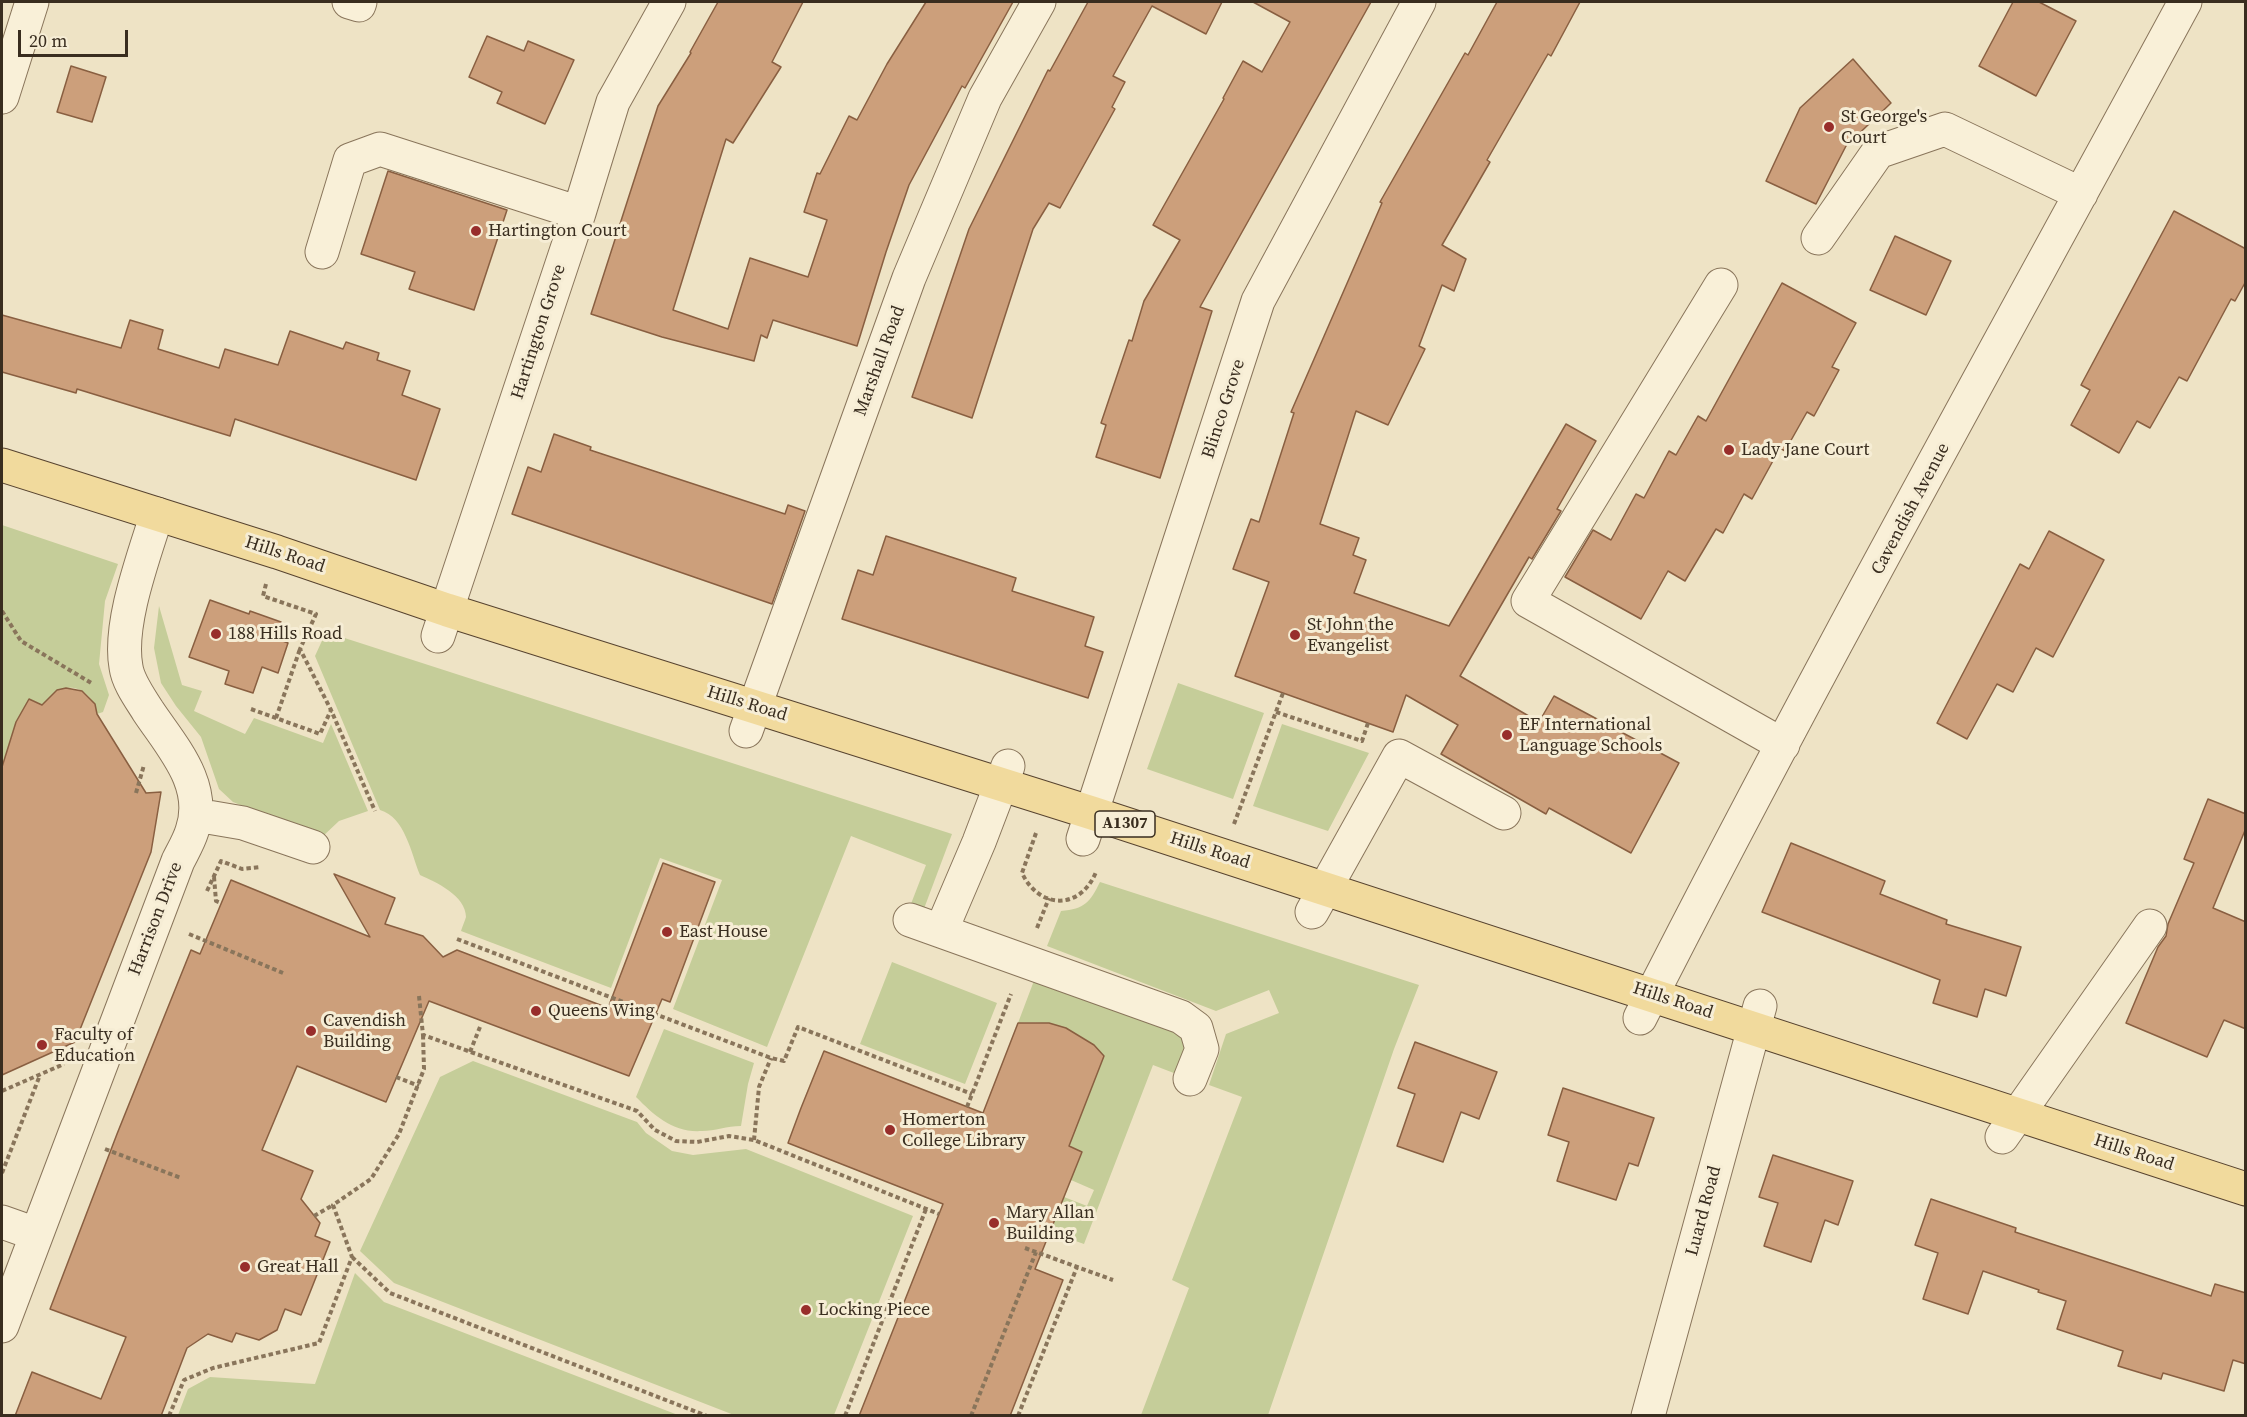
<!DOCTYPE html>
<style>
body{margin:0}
#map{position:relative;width:2247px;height:1417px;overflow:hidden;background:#eee3c5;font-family:"Source Serif 4",serif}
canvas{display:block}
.frame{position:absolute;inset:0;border:3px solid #392d1f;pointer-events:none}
.scale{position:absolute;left:18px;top:30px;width:110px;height:27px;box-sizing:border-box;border:3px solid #392d1f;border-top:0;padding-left:8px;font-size:18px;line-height:21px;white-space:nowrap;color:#392d1f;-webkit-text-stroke:4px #f6edd5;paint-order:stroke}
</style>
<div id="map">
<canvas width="2247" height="1417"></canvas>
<div class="frame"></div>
<div class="scale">20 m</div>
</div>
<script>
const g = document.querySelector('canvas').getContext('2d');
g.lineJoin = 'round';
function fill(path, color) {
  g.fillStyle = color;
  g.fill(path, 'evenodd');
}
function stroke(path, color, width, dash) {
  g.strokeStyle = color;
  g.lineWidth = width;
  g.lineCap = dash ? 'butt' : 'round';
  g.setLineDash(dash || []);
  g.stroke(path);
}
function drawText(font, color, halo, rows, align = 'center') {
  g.font = font + ' "Source Serif 4",serif';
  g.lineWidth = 6;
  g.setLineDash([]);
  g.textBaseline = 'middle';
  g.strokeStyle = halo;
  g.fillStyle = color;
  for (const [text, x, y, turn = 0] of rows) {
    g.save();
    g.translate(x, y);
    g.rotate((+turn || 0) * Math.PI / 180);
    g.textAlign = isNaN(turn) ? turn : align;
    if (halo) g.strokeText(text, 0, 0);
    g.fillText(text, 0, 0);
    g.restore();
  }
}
fill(new Path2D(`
 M 2,525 L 118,564 L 105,601 L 99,664 L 109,695 L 103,712 L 97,714 C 91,685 60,677 46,706 L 29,699 L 16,722 L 2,767 Z
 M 159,606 L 182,685 L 202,691 L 194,711 L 245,734 L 254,718 L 323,743 L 331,724 L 368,811 L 339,821 L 321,838 L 233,802 L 219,789 L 201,737 L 176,706 L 161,683 L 154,648 Z
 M 326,632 L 952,834 L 922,914 L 909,909 L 926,865 L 851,836 L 767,1047 L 673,1009 L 722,880 L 660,858 L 611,988 L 461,931 C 462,927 465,921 466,917 C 466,896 436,882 420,875 C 411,853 405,817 380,810 L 315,656 Z
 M 1178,683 L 1264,713 L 1233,799 L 1147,769 Z
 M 1282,724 L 1369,753 L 1328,831 L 1253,806 Z
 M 1100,882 L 1419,985 L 1394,1049 L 1268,1415 L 1141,1415 L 1189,1288 L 1172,1280 L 1242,1097 L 1209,1085 L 1226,1034 L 1279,1013 L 1269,990 L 1216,1011 L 1047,946 L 1061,911 C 1085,909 1090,902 1100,882 Z
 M 892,962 L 997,1003 L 965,1084 L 860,1044 Z
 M 1035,978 L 1182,1032 L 1189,1041 L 1179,1075 L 1153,1065 L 1084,1244 L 1050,1232 L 1064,1197 L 1087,1206 L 1094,1190 L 1071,1180 L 1069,1146 L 1094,1045 C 1065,1026 1052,1021 1018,1023 Z
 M 664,1029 L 754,1063 L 748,1084 L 741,1126 C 727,1126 715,1131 702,1131 C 673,1133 655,1116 636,1097 Z
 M 473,1061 L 637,1122 L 646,1133 L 672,1151 L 693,1155 L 746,1149 L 913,1216 L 834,1415 L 734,1415 L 394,1283 L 360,1251 L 440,1077 Z
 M 355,1273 L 384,1302 L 678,1415 L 178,1415 L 188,1389 L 210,1377 L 315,1384 Z`), '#c5cd99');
const building = new Path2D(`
 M 718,2 L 803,2 L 772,62 L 781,67 L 733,143 L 726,139 L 673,310 L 728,329 L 750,258 L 808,277 L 827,220 L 804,212 L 817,173 L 820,174 L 849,116 L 857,120 L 887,64 L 926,2 L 1013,2 L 965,88 L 962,86 L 909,185 L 886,252 L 857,346 L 773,320 L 767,338 L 761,335 L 754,361 L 662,337 L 591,314 L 658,106 L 691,53 L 690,52 Z
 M 1088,2 L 1222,2 L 1206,34 L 1152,6 L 1113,76 L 1125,82 L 1112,107 L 1115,109 L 1060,208 L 1049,203 L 1033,229 L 972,418 L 912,397 L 969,229 L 1048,70 L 1050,71 Z
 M 1253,2 L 1371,2 L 1200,307 L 1212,311 L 1160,478 L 1096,457 L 1106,425 L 1101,423 L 1129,340 L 1132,341 L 1144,301 L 1180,240 L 1153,225 L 1224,99 L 1223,98 L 1243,61 L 1262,72 L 1290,22 Z
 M 1497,2 L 1580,2 L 1551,56 L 1548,54 L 1487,160 L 1490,162 L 1442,245 L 1466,259 L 1454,291 L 1442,285 L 1419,346 L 1425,349 L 1388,425 L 1356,411 L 1320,524 L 1359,538 L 1353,555 L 1366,560 L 1354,593 L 1449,626 L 1566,424 L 1596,441 L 1557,509 L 1561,511 L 1532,559 L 1529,557 L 1460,676 L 1539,722 L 1554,696 L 1679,763 L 1631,853 L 1549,808 L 1546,814 L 1441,754 L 1458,725 L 1406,695 L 1393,732 L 1235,676 L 1269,582 L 1233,569 L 1251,519 L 1259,522 L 1294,413 L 1291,412 L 1382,203 L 1380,202 L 1465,53 L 1468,55 Z
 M 2013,2 L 2039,2 L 2076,21 L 2036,96 L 1979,66 Z
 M 487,36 L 524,51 L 528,41 L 574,60 L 545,124 L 497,103 L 502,92 L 469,77 Z
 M 1853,59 L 1891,103 L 1846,146 L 1816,204 L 1766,181 L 1800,108 Z
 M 71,66 L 106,77 L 92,122 L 57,112 Z
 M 388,171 L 507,210 L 474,310 L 409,289 L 415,272 L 361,254 Z
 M 2174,211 L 2246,249 L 2246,281 L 2235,301 L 2231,299 L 2187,381 L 2179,377 L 2150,428 L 2137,421 L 2119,453 L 2071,425 L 2090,390 L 2081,385 Z
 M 1895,236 L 1951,261 L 1926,315 L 1870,290 Z
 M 1782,283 L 1856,323 L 1832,367 L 1839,370 L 1814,416 L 1807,412 L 1785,451 L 1780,448 L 1752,499 L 1744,494 L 1723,533 L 1716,529 L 1685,581 L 1668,571 L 1641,619 L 1565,577 L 1593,530 L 1611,540 L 1636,494 L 1644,498 L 1669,451 L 1676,455 L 1698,416 L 1706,421 Z
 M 2,315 L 121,348 L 130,320 L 163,330 L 158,349 L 219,368 L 225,349 L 278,365 L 290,331 L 343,349 L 346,342 L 379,353 L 377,360 L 410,371 L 402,395 L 440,409 L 416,480 L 235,419 L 230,436 L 77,389 L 76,393 L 2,372 Z
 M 554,434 L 591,447 L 590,450 L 785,514 L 788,505 L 805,511 L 772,604 L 512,514 L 528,467 L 541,472 Z
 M 2049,531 L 2104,560 L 2053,657 L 2036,648 L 2013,692 L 1997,684 L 1967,739 L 1937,723 L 2020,564 L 2029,569 Z
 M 886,536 L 1016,578 L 1012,591 L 1094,617 L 1085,646 L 1103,652 L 1088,698 L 842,619 L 858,570 L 873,575 Z
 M 210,600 L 249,614 L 250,611 L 281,622 L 275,638 L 288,643 L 278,673 L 262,667 L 253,693 L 225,684 L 229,671 L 189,657 Z
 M 66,688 L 82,691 L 95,704 L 97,714 L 146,793 L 161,792 L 151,852 L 75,1042 L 2,1075 L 2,767 L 16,722 L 29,699 L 42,705 L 57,690 Z
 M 2208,799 L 2246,814 L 2246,828 L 2213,908 L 2246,922 L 2246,1029 L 2224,1020 L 2207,1057 L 2126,1023 L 2158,947 L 2166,936 L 2168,924 L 2194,863 L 2184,859 Z
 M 1791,843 L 1885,881 L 1880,894 L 1947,920 L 1946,924 L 2021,947 L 2006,996 L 1985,989 L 1977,1017 L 1933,1003 L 1940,980 L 1762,912 Z
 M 663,863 L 715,882 L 670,1002 L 662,999 L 629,1076 L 429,1001 L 386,1102 L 297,1066 L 262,1150 L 313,1171 L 301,1199 L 320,1223 L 315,1236 L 330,1242 L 301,1315 L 285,1309 L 277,1330 L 259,1340 L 236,1333 L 232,1342 L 208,1334 L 187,1348 L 161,1416 L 15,1416 L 32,1372 L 101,1399 L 126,1337 L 50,1309 L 117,1134 L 191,950 L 200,954 L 231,880 L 370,937 L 334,874 L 395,898 L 385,924 L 423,936 L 443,957 L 457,950 L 608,1008 Z
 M 1018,1023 L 1049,1023 L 1066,1028 L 1094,1045 L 1104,1056 L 1069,1146 L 1082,1152 L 1035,1269 L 1063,1280 L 1010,1416 L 859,1416 L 943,1204 L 788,1143 L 801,1108 L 824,1051 L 983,1113 Z
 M 1415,1042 L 1497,1072 L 1479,1119 L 1461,1112 L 1443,1162 L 1397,1146 L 1415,1094 L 1398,1088 Z
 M 1563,1088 L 1654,1118 L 1638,1166 L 1629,1163 L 1616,1200 L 1557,1181 L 1569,1142 L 1548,1135 Z
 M 1773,1155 L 1853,1181 L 1838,1225 L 1825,1220 L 1811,1262 L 1764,1246 L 1778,1203 L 1759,1197 Z
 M 1931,1199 L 2016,1228 L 2015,1232 L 2211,1296 L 2215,1284 L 2246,1293 L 2246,1364 L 2233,1360 L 2224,1391 L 2163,1373 L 2161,1379 L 2118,1366 L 2123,1351 L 2057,1329 L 2066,1301 L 2038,1292 L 2039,1290 L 1983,1271 L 1968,1314 L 1923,1299 L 1938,1253 L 1915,1245 Z`);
fill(building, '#cc9f7b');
stroke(building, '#895f41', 1.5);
const minor = new Path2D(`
 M 349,2 L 359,5 L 360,2
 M 2,97 L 32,2
 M 1818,238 L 1878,152 L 1945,129 L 2081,194
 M 322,252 L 350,160 L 380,149 L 579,213
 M 1721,285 L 1528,601 L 1783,745
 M 438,636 L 579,213 L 613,102 L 669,2
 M 746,731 L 909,278 L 985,98 L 1039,2
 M 196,815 L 243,823 L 313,847
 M 1083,839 L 1258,301 L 1419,2
 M 1312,912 L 1399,756 L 1504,813
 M 910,920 L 1181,1017 L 1196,1028 L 1202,1049 L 1190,1079
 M 941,931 L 979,842 L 1008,766
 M 1640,1018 C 1814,675 2002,340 2185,2
 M 2002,1137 L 2150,926
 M 2,1222 L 36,1234
 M 2,1326 L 178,861 C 183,851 189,841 192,831 C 208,785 172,747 148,711 C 140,698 128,682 126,667 C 118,624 144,556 157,514
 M 1648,1416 L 1760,1006`);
const major = new Path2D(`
 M 2,465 L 277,552 L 447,610 L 1092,813 L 2246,1189`);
stroke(minor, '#89755b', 35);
stroke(major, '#57432f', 35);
stroke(new Path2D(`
 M 266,584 L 263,596 L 316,614 L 300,649 L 331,710 L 375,811
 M 2,611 L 21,641 L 93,684
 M 251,709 L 320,734 L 331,710
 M 1276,712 L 1362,741 L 1368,723
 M 276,718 L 300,649
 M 136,793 L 144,765
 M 1234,824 L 1283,693
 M 1036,833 L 1022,873 C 1039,909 1080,911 1096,872
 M 214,877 L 216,901 L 221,903
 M 207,891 L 221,861 L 242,869 L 260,867
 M 1037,928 L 1049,898
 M 189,934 L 283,973
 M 457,939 L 771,1058 L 784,1061 L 798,1027 L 972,1094
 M 419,996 L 423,1035 L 637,1111 L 655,1130 L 676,1141 L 697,1142 L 729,1136 L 754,1140 L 939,1214
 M 470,1052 L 480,1027
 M 396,1077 L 419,1086
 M 2,1091 L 64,1064
 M 967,1107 L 1011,994
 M 754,1140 L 759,1087 L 771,1058
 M 105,1149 L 181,1178
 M 2,1173 L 40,1075
 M 314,1216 L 333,1205
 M 1025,1248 L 1113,1280
 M 352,1257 L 390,1293 L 707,1416
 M 169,1416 L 184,1380 L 213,1368 L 319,1343 L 352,1257 L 333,1205 L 371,1179 L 399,1134 L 424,1069 L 423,1035
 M 845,1416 L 926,1209
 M 971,1416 L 1036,1252
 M 1018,1416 L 1077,1267`), '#89755b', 4, [4.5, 3]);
stroke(minor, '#f9f0d8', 33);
stroke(major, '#f1da9d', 33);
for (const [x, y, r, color] of [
 [1829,127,6,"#982e2b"],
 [476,231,6,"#982e2b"],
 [1729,450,6,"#982e2b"],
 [216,634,6,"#982e2b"],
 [1295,635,6,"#982e2b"],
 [1507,735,6,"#982e2b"],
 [667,932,6,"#982e2b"],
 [536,1011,6,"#982e2b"],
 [311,1031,6,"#982e2b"],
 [42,1045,6,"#982e2b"],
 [890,1130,6,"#982e2b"],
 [994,1223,6,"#982e2b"],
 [245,1267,6,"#982e2b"],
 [806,1310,6,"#982e2b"]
]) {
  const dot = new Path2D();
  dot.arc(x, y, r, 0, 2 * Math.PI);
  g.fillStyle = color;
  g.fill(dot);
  stroke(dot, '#f6edd5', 2);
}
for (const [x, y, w] of [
 [1125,824,60]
]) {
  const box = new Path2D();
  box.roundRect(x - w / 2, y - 13, w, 26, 4.5);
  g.fillStyle = '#f6edd5';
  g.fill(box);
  stroke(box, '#392d1f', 1.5);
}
drawText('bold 16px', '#392d1f', null, [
 ["A1307",1125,824]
]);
drawText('18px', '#392d1f', '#f6edd5', [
 ["St George's",1841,117],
 ["Court",1841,138],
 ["Hartington Court",488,231],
 ["Lady Jane Court",1741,450],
 ["St John the",1307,625],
 ["Evangelist",1307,646],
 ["188 Hills Road",228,634],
 ["EF International",1519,725],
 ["Language Schools",1519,746],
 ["East House",679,932],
 ["Queens Wing",548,1011],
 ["Cavendish",323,1021],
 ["Building",323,1042],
 ["Faculty of",54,1035],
 ["Education",54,1056],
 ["Homerton",902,1120],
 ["College Library",902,1141],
 ["Mary Allan",1006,1213],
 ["Building",1006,1234],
 ["Great Hall",257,1267],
 ["Locking Piece",818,1310]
], 'left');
drawText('18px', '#392d1f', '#f6edd5', [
 ["Hartington Grove",539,332,-72],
 ["Marshall Road",880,361,-70],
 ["Blinco Grove",1224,409,-72],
 ["Cavendish Avenue",1911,509,-62],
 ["Hills Road",285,555,18],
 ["Hills Road",747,704,17],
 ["Hills Road",1210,851,18],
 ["Harrison Drive",156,919,-69],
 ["Hills Road",1673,1001,18],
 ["Hills Road",2134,1153,18],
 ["Luard Road",1704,1211,-75]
]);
</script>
